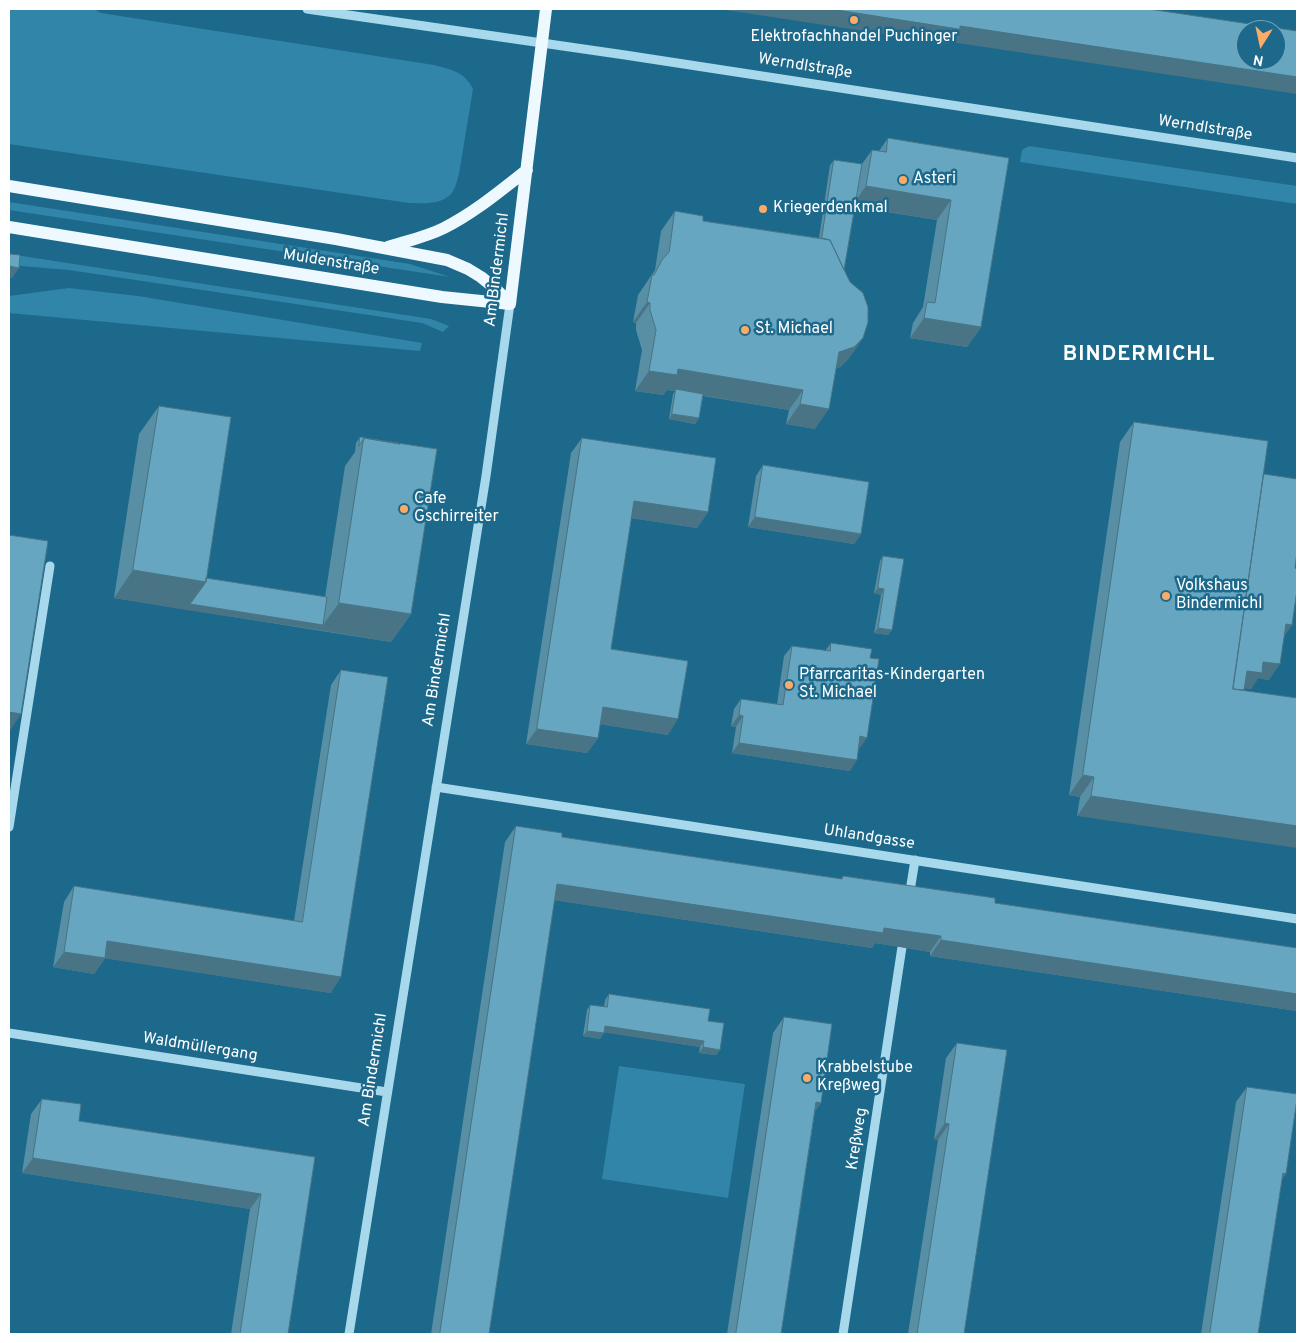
<!DOCTYPE html>
<meta charset="utf-8">
<style>
body{margin:0}
#map{position:relative;width:1306px;height:1343px;overflow:hidden;background:#1d698b;font-family:Overpass,sans-serif}
canvas{display:block}
.frame{position:absolute;inset:0;border:10px solid #fff;pointer-events:none}
.north{position:absolute;left:1236px;top:20px;width:50px;height:50px;box-sizing:border-box;background:#1d698b;border:1px solid #77a5b9;border-radius:50%;rotate:190deg;font-size:14px;font-weight:700;line-height:20px;text-align:center;color:#fff}
.north::after{content:'';display:block;margin:auto;width:18px;height:22px;background:#fcab66;clip-path:polygon(50% 0,100% 100%,50% 72%,0 100%)}
</style>
<div id="map">
<canvas width="1306" height="1343"></canvas>
<div class="frame"></div>
<div class="north">N</div>
</div>
<script>
const g = document.querySelector('canvas').getContext('2d');
g.lineJoin = 'round';
function fill(path, color) {
  g.fillStyle = color;
  g.fill(path, 'evenodd');
}
function stroke(path, color, width, dash) {
  g.strokeStyle = color;
  g.lineWidth = width;
  g.lineCap = dash ? 'butt' : 'round';
  g.setLineDash(dash || []);
  g.stroke(path);
}
function drawText(font, color, halo, rows, align = 'center') {
  g.font = font + ' Overpass,sans-serif';
  g.lineWidth = 5;
  g.setLineDash([]);
  g.textBaseline = 'middle';
  g.strokeStyle = halo;
  g.fillStyle = color;
  for (const [text, x, y, turn = 0] of rows) {
    g.save();
    g.translate(x, y);
    g.rotate((+turn || 0) * Math.PI / 180);
    g.textAlign = isNaN(turn) ? turn : align;
    if (halo) g.strokeText(text, 0, 0);
    g.fillText(text, 0, 0);
    g.restore();
  }
}
fill(new Path2D(`
 M 9,9 L 94,9 L 101,13 L 434,65 C 452,70 465,72 473,89 L 459,174 C 457,181 455,191 449,196 C 438,205 422,203 409,203 L 9,144 Z
 M 1029,146 L 1297,186 L 1297,204 L 1020,162 L 1022,150 Z
 M 9,202 L 410,264 L 450,277 L 9,210 Z
 M 9,254 L 431,319 L 449,326 L 443,332 L 422,323 L 69,270 L 9,265 Z
 M 69,288 L 138,296 L 422,343 L 420,351 L 9,313 L 9,296 Z
 M 619,1066 L 745,1084 L 728,1198 L 602,1179 Z`), '#3085a8');
stroke(new Path2D(`
 M 307,9 L 625,55 L 1297,158
 M 436,787 L 1297,919
 M 9,827 L 50,566
 M 909,897 L 915,860
 M 9,1033 L 387,1092
 M 349,1334 L 486,476 L 510,304
 M 843,1334 L 902,947`), '#a8d8ec', 9);
stroke(new Path2D(`
 M 9,186 L 336,239 L 447,260 L 468,269 L 481,277 L 496,289 L 510,304
 M 9,227 L 442,297 L 510,304
 M 388,247 C 407,241 426,237 444,228 C 474,213 500,191 527,170
 M 510,304 L 546,9`), '#eef9ff', 12);
fill(new Path2D(`
 M 888,138 L 1009,158 L 981,327 L 967,347 L 910,338 L 913,323 L 923,307 L 937,220 L 855,207 L 844,270 L 863,338 L 849,358 L 840,367 L 836,368 L 815,429 L 786,424 L 789,410 L 703,396 L 699,418 L 695,424 L 669,419 L 673,394 L 675,391 L 667,390 L 663,395 L 635,391 L 642,350 L 636,330 L 636,323 L 633,322 L 638,295 L 655,270 L 661,231 L 675,211 L 703,221 L 819,238 L 830,165 L 834,160 L 862,164 L 872,150 L 879,151 Z
 M 159,406 L 206,578 L 325,597 L 345,466 L 355,452 L 356,443 L 360,437 L 437,449 L 411,614 L 391,642 L 114,598 L 139,434 Z
 M 1134,422 L 1264,474 L 1295,568 L 1292,625 L 1284,636 L 1269,680 L 1258,678 L 1251,689 L 1245,688 L 1077,816 L 1080,797 L 1069,795 L 1120,442 Z
 M 582,438 L 708,512 L 697,528 L 631,518 L 611,649 L 668,735 L 600,724 L 598,738 L 587,753 L 526,744 L 571,453 Z
 M 763,465 L 861,534 L 854,544 L 748,527 L 756,476 Z
 M 883,556 L 892,630 L 888,635 L 874,633 L 881,595 L 874,593 L 880,561 Z
 M 831,643 L 870,658 L 860,748 L 859,748 L 850,771 L 732,753 L 736,727 L 731,726 L 734,709 L 741,699 L 777,704 L 784,656 L 792,646 L 825,651 Z
 M 341,670 L 331,993 L 105,958 L 94,974 L 53,967 L 64,902 L 74,886 L 294,921 L 331,685 Z
 M 516,826 L 562,837 L 841,879 L 843,876 L 995,903 L 1297,948 L 1297,1011 L 930,956 L 930,952 L 901,947 L 875,943 L 872,948 L 554,900 L 489,1334 L 431,1334 L 505,842 Z
 M 609,994 L 708,1021 L 720,1050 L 716,1055 L 699,1053 L 700,1047 L 604,1032 L 600,1039 L 583,1036 L 587,1010 L 590,1005 L 604,1007 L 605,1000 Z
 M 784,1017 L 821,1103 L 815,1111 L 781,1334 L 727,1334 L 773,1033 Z
 M 957,1043 L 964,1334 L 908,1334 L 938,1140 L 934,1139 L 946,1058 Z
 M 1247,1087 L 1282,1180 L 1258,1334 L 1201,1334 L 1236,1102 Z
 M 42,1099 L 79,1121 L 315,1157 L 288,1334 L 231,1334 L 250,1209 L 22,1173 L 31,1114 Z`), '#598fa5');
fill(new Path2D(`
 M 719,9 L 831,9 L 960,26 L 1297,77 L 1297,94 L 951,42 L 949,44 Z
 M 866,186 L 951,200 L 937,220 L 852,206 Z
 M 9,266 L 19,268 L 12,278 L 9,278 Z
 M 647,302 L 650,303 L 636,323 L 633,322 Z
 M 924,318 L 981,327 L 967,347 L 910,338 Z
 M 863,338 L 849,358 L 840,367 L 825,372 L 839,352 Z
 M 678,369 L 803,390 L 789,410 L 676,391 L 676,389 L 675,391 L 667,390 L 663,395 L 635,391 L 649,371 Z
 M 800,404 L 829,409 L 815,429 L 786,424 Z
 M 672,414 L 699,418 L 695,424 L 669,419 Z
 M 634,501 L 708,512 L 697,528 L 623,517 Z
 M 755,517 L 861,534 L 854,544 L 748,527 Z
 M 133,570 L 206,582 L 186,610 L 114,598 Z
 M 878,588 L 884,589 L 881,595 L 874,593 Z
 M 339,603 L 411,614 L 391,642 L 319,630 Z
 M 190,604 L 323,625 L 319,630 L 186,610 Z
 M 1286,624 L 1292,625 L 1281,641 Z
 M 878,628 L 892,630 L 888,635 L 874,633 Z
 M 1263,662 L 1280,664 L 1269,680 L 1258,678 L 1251,689 L 1236,687 L 1247,671 Z
 M 603,707 L 678,719 L 668,735 L 592,723 Z
 M 9,712 L 21,714 L 9,732 Z
 M 739,715 L 743,716 L 736,727 L 731,726 Z
 M 537,729 L 598,738 L 587,753 L 526,744 Z
 M 860,736 L 867,738 L 860,748 L 853,747 Z
 M 739,743 L 857,760 L 850,771 L 732,753 Z
 M 1083,775 L 1094,777 L 1080,797 L 1069,795 Z
 M 1091,796 L 1297,826 L 1297,848 L 1077,816 Z
 M 557,884 L 884,928 L 941,936 L 930,952 L 875,943 L 872,948 L 546,899 Z
 M 941,940 L 1297,994 L 1297,1011 L 930,956 Z
 M 107,941 L 341,977 L 331,993 L 96,957 Z
 M 64,952 L 105,958 L 94,974 L 53,967 Z
 M 605,1026 L 704,1041 L 700,1047 L 601,1032 Z
 M 587,1031 L 604,1033 L 600,1039 L 583,1036 Z
 M 703,1047 L 720,1050 L 716,1055 L 699,1053 Z
 M 816,1102 L 821,1103 L 810,1118 Z
 M 945,1123 L 949,1124 L 938,1140 L 934,1139 Z
 M 33,1158 L 261,1194 L 250,1209 L 22,1173 Z
 M 1283,1173 L 1286,1174 L 1275,1189 Z`), '#487486');
const building = new Path2D(`
 M 831,9 L 1149,9 L 1297,31 L 1297,77 L 960,26 L 960,29 ZM 1246,30 L 1276,30 L 1276,60 L 1246,60 Z
 M 888,138 L 1009,158 L 981,327 L 924,318 L 927,302 L 935,303 L 951,200 L 866,186 L 872,150 L 886,152 Z
 M 834,160 L 862,164 L 844,270 L 830,240 L 822,238 Z
 M 675,211 L 703,216 L 703,221 L 830,240 L 850,282 L 863,293 L 868,307 L 868,322 L 863,338 L 854,347 L 839,352 L 829,409 L 800,404 L 803,390 L 678,369 L 677,375 L 649,371 L 656,330 L 650,310 L 650,303 L 647,302 L 652,275 L 654,275 L 662,260 L 669,252 Z
 M 9,254 L 20,255 L 19,268 L 9,266 Z
 M 676,389 L 703,394 L 699,418 L 672,414 Z
 M 159,406 L 231,417 L 206,582 L 133,570 Z
 M 1134,422 L 1268,441 L 1233,689 L 1297,698 L 1297,826 L 1091,796 L 1094,777 L 1083,775 Z
 M 360,437 L 400,444 L 364,438 L 359,446 Z
 M 364,438 L 437,449 L 411,614 L 339,603 Z
 M 582,438 L 716,458 L 708,512 L 634,501 L 611,649 L 688,661 L 678,719 L 603,707 L 598,738 L 537,729 Z
 M 763,465 L 869,482 L 861,534 L 755,517 Z
 M 1264,474 L 1297,479 L 1297,552 L 1295,568 L 1297,569 L 1297,590 L 1292,625 L 1286,624 L 1280,664 L 1263,662 L 1262,673 L 1247,671 L 1244,690 L 1233,689 Z
 M 9,535 L 48,541 L 21,714 L 9,712 Z
 M 883,556 L 904,559 L 892,630 L 878,628 L 884,589 L 878,588 Z
 M 206,578 L 327,597 L 323,625 L 190,604 L 206,582 Z
 M 831,643 L 872,649 L 870,658 L 879,659 L 867,738 L 860,736 L 857,760 L 739,743 L 743,716 L 739,715 L 741,699 L 783,705 L 792,646 L 830,651 Z
 M 341,670 L 388,677 L 341,977 L 107,941 L 105,958 L 64,952 L 74,886 L 302,922 Z
 M 516,826 L 562,833 L 562,837 L 815,875 L 842,879 L 843,876 L 995,898 L 995,903 L 1297,948 L 1297,994 L 941,940 L 941,936 L 912,932 L 884,928 L 883,933 L 557,884 L 489,1334 L 440,1334 Z
 M 609,994 L 710,1009 L 708,1021 L 724,1023 L 720,1050 L 703,1047 L 704,1041 L 605,1026 L 604,1033 L 587,1031 L 590,1005 L 607,1007 Z
 M 784,1017 L 832,1024 L 821,1103 L 816,1102 L 781,1334 L 736,1334 Z
 M 957,1043 L 1007,1050 L 964,1334 L 917,1334 L 949,1124 L 945,1123 Z
 M 1247,1087 L 1297,1094 L 1297,1099 L 1286,1174 L 1283,1173 L 1258,1334 L 1210,1334 Z
 M 42,1099 L 81,1104 L 79,1121 L 315,1157 L 288,1334 L 240,1334 L 261,1194 L 33,1158 Z`);
fill(building, '#67a6c0');
stroke(building, '#487486', 1);
for (const [x, y, r, color] of [
 [854,20,5,"#fcab66"],
 [903,180,5,"#fcab66"],
 [763,209,5,"#fcab66"],
 [745,330,5,"#fcab66"],
 [404,509,5,"#fcab66"],
 [1166,596,5,"#fcab66"],
 [789,685,5,"#fcab66"],
 [807,1078,5,"#fcab66"]
]) {
  const dot = new Path2D();
  dot.arc(x, y, r, 0, 2 * Math.PI);
  g.fillStyle = color;
  g.fill(dot);
  stroke(dot, '#1d698b', 2);
}
drawText('16px', '#fff', '#1d698b', [
 ["Elektrofachhandel Puchinger",854,38,"center"],
 ["Asteri",913,180],
 ["Kriegerdenkmal",773,209],
 ["St. Michael",755,330],
 ["Cafe",414,500],
 ["Gschirreiter",414,518],
 ["Volkshaus",1176,587],
 ["Bindermichl",1176,605],
 ["Pfarrcaritas-Kindergarten",799,676],
 ["St. Michael",799,694],
 ["Krabbelstube",817,1069],
 ["Kreßweg",817,1087]
], 'left');
drawText('16px', '#fff', '#1d698b', [
 ["Werndlstraße",805,67,9],
 ["Werndlstraße",1205,129,9],
 ["Muldenstraße",331,263,9],
 ["Am Bindermichl",498,270,-83],
 ["Am Bindermichl",438,670,-81],
 ["Uhlandgasse",869,838,9],
 ["Waldmüllergang",200,1048,9],
 ["Am Bindermichl",374,1070,-81],
 ["Kreßweg",858,1139,-81]
]);
g.letterSpacing = '1px';
drawText('bold 21px', '#fff', '#1d698b', [
 ["BINDERMICHL",1139,356]
]);
g.letterSpacing = '0px';
</script>
